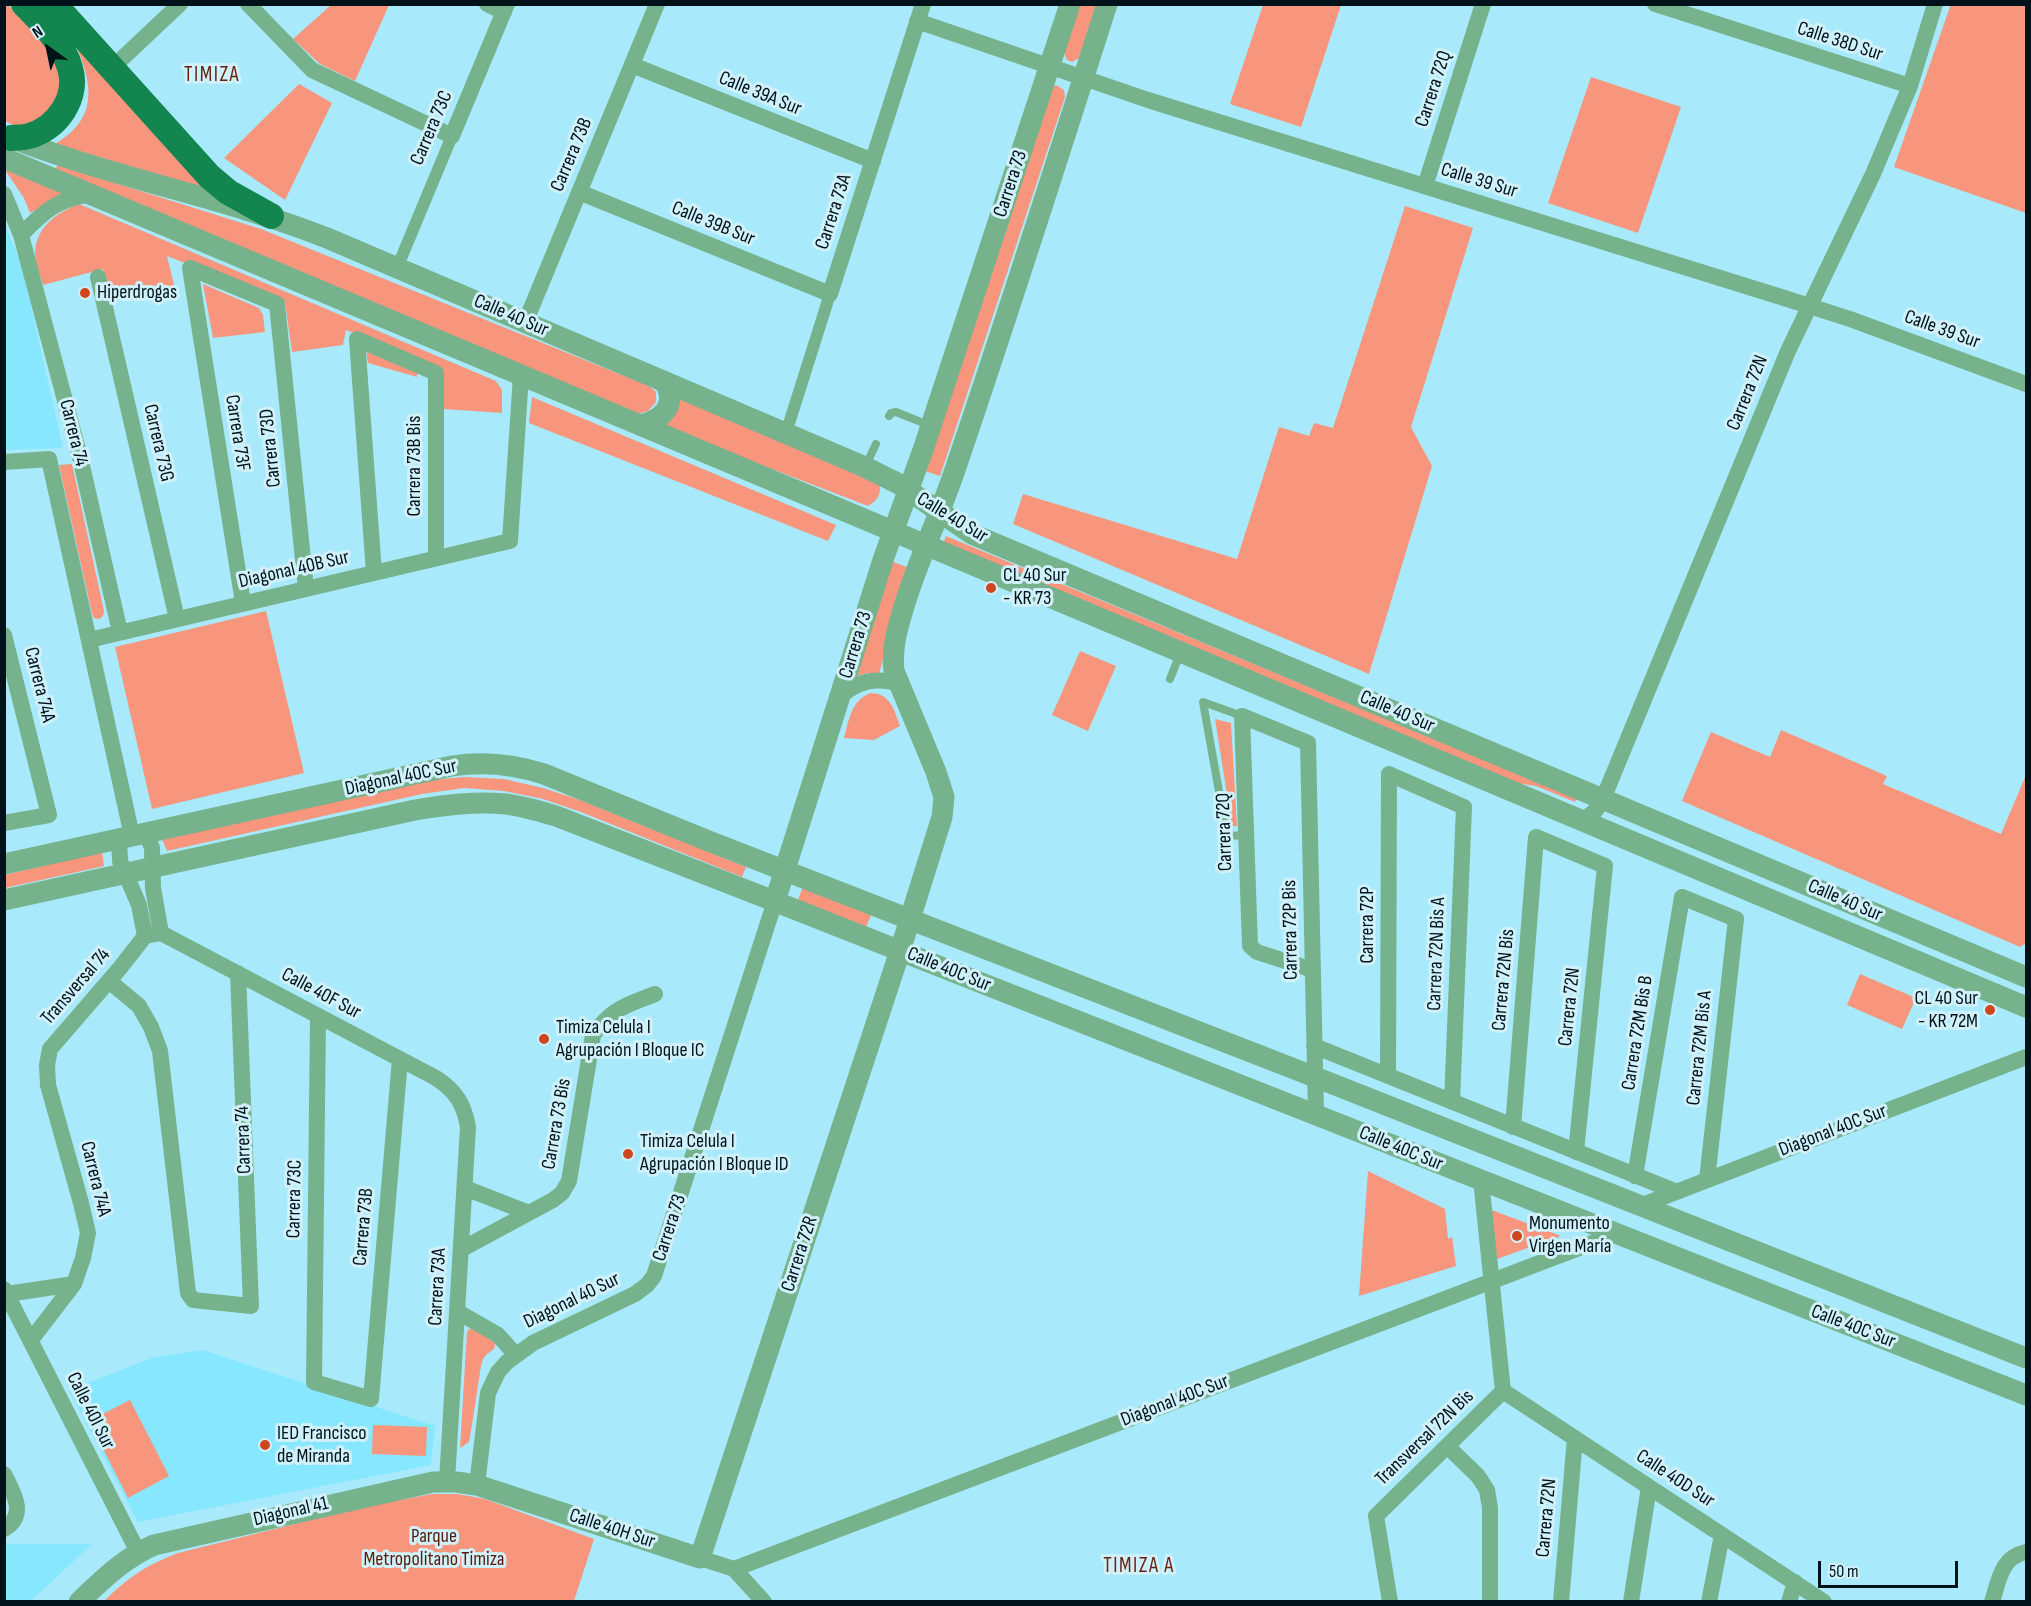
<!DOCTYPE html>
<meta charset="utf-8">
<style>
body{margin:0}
#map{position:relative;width:2031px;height:1606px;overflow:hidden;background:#a8eafb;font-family:"Sofia Sans Condensed",sans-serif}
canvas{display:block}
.frame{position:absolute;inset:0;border:6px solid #001219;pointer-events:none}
.north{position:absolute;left:18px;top:18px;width:60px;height:60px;-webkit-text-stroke:4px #d1f1fa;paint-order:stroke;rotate:327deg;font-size:16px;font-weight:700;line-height:24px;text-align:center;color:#001219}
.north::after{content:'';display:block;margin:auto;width:21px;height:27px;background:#001219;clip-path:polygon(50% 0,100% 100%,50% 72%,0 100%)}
.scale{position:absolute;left:1818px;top:1561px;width:140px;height:27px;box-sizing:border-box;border:3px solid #001219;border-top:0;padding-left:8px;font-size:18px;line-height:21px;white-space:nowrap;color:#001219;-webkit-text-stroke:4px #d1f1fa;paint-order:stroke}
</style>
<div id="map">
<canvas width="2031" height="1606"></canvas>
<div class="frame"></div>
<div class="north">N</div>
<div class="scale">50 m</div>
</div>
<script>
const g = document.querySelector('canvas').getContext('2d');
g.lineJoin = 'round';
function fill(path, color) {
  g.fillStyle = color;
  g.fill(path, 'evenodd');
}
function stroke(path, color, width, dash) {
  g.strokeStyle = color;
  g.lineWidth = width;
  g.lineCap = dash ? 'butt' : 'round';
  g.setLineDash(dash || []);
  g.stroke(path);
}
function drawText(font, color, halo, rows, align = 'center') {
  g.font = font + ' "Sofia Sans Condensed",sans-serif';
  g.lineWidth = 6;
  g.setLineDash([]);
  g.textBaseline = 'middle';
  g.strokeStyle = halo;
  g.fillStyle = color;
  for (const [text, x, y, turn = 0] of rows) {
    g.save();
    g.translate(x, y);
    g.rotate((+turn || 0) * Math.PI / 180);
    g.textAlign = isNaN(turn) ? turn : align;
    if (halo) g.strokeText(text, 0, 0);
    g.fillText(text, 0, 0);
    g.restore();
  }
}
fill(new Path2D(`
 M 4,222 L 22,266 L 63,448 L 5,450 Z
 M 203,1350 L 435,1426 L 431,1465 L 138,1522 L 69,1390 L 155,1357 Z
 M 5,1544 L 92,1544 L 30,1602 L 5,1601 Z`), '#86e7ff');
fill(new Path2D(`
 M 1951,4 L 2026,5 L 2026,213 L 1894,167 Z
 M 4,5 L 8,5 C 24,21 62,58 62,82 C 62,92 57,104 54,114 L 17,127 L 5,121 Z
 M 331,5 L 389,5 L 355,81 L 320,64 L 293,39 Z
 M 1079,5 L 1096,5 L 1079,58 L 1072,62 L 1067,60 L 1064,53 Z
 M 1263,5 L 1341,5 L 1301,127 L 1230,104 Z
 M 75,44 L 216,192 L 55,144 C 99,118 93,84 75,44 Z
 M 1591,77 L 1681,107 L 1638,233 L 1548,203 Z
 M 299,84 L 332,103 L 285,200 L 224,158 Z
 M 1056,85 L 1064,90 L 1065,97 L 940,476 L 925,471 L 1053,87 Z
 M 58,165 L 261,229 L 649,386 L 656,392 L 656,402 L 648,411 L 638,414 L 55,169 Z
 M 5,170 L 5,169 L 65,194 L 30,213 L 24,198 Z
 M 79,204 L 496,381 L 502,390 L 502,413 L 444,409 L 443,371 L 346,330 L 343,345 L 292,352 L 285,302 L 167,256 L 175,289 L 111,302 L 103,269 L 43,285 C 40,275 35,263 35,253 C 36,227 56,213 79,204 Z
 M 1405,206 L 1473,228 L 1411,427 L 1432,466 L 1369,674 L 1013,524 L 1023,494 L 1237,559 L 1279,427 L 1309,436 L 1314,423 L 1333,428 Z
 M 203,284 L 259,308 L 263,315 L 265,332 L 213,338 Z
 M 366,350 L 417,370 L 417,377 L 368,363 Z
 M 679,395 L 879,482 C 882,494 878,500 868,506 L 663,427 Z
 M 532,397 L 836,525 L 828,541 L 529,423 Z
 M 72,464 L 104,611 L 103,616 L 99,619 L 94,618 L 92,614 L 59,465 Z
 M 946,536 L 1577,798 L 1575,802 L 1536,786 L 1508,782 L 943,544 Z
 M 891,561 L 909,568 L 879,674 L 867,673 L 854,677 Z
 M 266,611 L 304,773 L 152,809 L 115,647 Z
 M 1080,651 L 1116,666 L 1088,731 L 1052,715 Z
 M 870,693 C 890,693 894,709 900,726 L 874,740 L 844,738 C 849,720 851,701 870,693 Z
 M 1215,719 L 1231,723 L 1237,826 L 1232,826 Z
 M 1781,730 L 1887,776 L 1883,784 L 2001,834 L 2026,775 L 2026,943 L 2020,947 L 1682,801 L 1711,732 L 1770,757 Z
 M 464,777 L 504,779 L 543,788 L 580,800 L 746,867 L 742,877 L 581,812 L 543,799 L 504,791 L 464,788 L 422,794 L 167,851 L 162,839 L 421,781 Z
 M 102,852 L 104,866 L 5,888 L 4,875 Z
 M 803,886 L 872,913 L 866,927 L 798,900 Z
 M 1860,974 L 1916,998 L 1902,1029 L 1847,1005 Z
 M 1368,1171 L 1445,1209 L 1448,1239 L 1452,1237 L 1456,1266 L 1359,1296 Z
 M 1489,1209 L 1561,1236 L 1497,1259 Z
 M 473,1328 L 495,1343 C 495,1351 491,1350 486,1355 C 483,1358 482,1362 481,1366 L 470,1437 L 469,1442 L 460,1448 L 467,1332 L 469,1329 Z
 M 130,1400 L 169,1476 L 128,1498 L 89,1421 Z
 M 373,1425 L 427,1427 L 426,1456 L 372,1454 Z
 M 432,1494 L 458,1494 L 485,1499 L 594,1539 L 574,1601 L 103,1602 C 129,1577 144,1566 178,1553 L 367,1506 Z`), '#f7967d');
stroke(new Path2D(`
 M 889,416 L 891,413 L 896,412 L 931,426
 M 866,465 L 876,444
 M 1170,679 L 1180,654
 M 1242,716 L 1203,702 L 1227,836 L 1246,835`), '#76b28c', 8);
stroke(new Path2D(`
 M 397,268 L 452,136
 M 786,433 L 830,294`), '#76b28c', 12);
stroke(new Path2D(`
 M 248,4 L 312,70 L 452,136 L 507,4
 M 487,4 L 504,12
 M 1655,4 L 1910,86
 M 917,21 L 1148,100 L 1781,297 L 1850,319 L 2026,384
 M 632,65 L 873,161
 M 111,69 L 180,4
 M 1425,186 L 1483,4
 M 579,192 L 830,294 L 923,4
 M 4,194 L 21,235 L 80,457 L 120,632
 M 21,235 C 44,211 59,198 92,194
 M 190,268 L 277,304 L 306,589
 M 190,268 L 243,603
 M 98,277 L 177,619
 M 525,323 L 657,4
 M 4,462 L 49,459 L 132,836
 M 374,573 L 357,339 L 436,373 L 436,558
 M 4,635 L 49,815 L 4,823
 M 89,640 L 510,541 L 521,375
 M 839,698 C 857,680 876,677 900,684
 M 1584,820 L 1596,810 L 1603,799 L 1788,351 L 1873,174 L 1910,86 L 1935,4
 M 146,833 L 152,848 L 153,888 L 161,933
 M 119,839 L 120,861 L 139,905 L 145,936
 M 161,933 L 436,1078 C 456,1091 464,1104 468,1127 L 447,1481
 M 1313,970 L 1257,952 L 1250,946 L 1242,716 L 1308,743 L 1316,1115
 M 109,981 L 139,1006 L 151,1027 L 160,1051 L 188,1293 L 193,1300 L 251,1306 L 238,973
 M 318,1016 L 314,1382 L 371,1399 L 400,1059
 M 1314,1046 L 1677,1192
 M 1388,1076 L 1389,774 L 1464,807 L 1452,1102
 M 1513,1127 L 1536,837 L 1605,866 L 1576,1152
 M 1635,1176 L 1682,897 L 1736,919 L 1707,1180
 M 1481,1180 L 1503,1391
 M 465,1188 L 529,1213
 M 1640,1206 L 2026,1057
 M 462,1249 L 553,1200 L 562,1193 L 569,1181 L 593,1035 C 612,1008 625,1006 655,994
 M 4,1289 L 138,1552
 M 7,1294 L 74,1284
 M 458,1312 L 498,1335 L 515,1354
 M 31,1340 L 74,1284 L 83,1258 L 88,1233 L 81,1203 L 48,1085 L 47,1065 L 50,1049 L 120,968 L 145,936 L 161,933
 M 1503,1391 L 1824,1602
 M 1447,1446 L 1478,1476 L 1487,1490 L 1490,1508 L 1490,1602
 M 4,1474 C 13,1492 28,1515 4,1529
 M 477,1485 L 488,1393 L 498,1372 L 507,1362 L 533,1343 L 635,1294 L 647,1285 L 654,1276 L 775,901
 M 700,1558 L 734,1569 L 764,1602
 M 734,1569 L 1616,1234
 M 1390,1602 L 1376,1516 L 1503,1391
 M 1561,1602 L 1575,1438
 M 1631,1602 L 1649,1487
 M 1709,1602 L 1722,1535
 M 1789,1602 L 1795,1582
 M 1992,1602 C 1999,1580 2001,1557 2026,1552`), '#76b28c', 16);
stroke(new Path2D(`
 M 9,137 C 112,178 224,197 327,238 L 865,467 L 899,484 L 972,534 L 2026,977
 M 4,158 L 2026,1007
 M 641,425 C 664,419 678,404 664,381
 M 4,864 L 452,766 C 484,761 513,764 544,774 L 706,840 L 1315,1077 L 2026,1358
 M 4,900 L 415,810 C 445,805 475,801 505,804 C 523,806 539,811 556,816 L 756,894 L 2026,1395
 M 775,901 L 884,557 L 923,450 L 1070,4
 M 79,1602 C 102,1580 124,1558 154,1545 L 433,1482 L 456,1482 L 477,1485 L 700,1558 L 900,951 L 942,817 L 944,797 L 936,772 L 894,671 C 891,646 899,623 906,600 C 921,553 942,510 957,464 C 1009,311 1058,158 1107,4`), '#76b28c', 21);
stroke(new Path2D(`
 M 54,4 L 209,176 L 228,192 L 271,216
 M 11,138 C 16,137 23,138 29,136 C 57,129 79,97 70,68 C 63,43 42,22 24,4`), '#138650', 26);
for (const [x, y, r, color] of [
 [85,293,6,"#cf461e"],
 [991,588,6,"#cf461e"],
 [1990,1010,6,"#cf461e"],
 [544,1039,6,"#cf461e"],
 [628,1154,6,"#cf461e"],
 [1517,1236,6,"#cf461e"],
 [265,1445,6,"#cf461e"]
]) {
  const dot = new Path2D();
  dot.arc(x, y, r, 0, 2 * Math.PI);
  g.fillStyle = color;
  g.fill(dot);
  stroke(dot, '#d1f1fa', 2);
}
drawText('20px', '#001219', '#d1f1fa', [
 ["Calle 38D Sur",1840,42,18],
 ["Carrera 72Q",1434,89,-72],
 ["Calle 39A Sur",760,94,22],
 ["Carrera 73C",432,128,-67],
 ["Carrera 73B",572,155,-67],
 ["Calle 39 Sur",1479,181,17],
 ["Carrera 73",1011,184,-72],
 ["Carrera 73A",834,212,-72],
 ["Calle 39B Sur",713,224,22],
 ["Calle 40 Sur",511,316,23],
 ["Calle 39 Sur",1942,330,20],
 ["Carrera 72N",1748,393,-68],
 ["Carrera 74",73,433,76],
 ["Carrera 73F",237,433,81],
 ["Carrera 73G",158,443,77],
 ["Carrera 73D",271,448,-96],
 ["Carrera 73B Bis",415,466,-90],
 ["Calle 40 Sur",952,518,31],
 ["Diagonal 40B Sur",294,570,-13],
 ["Carrera 73",856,645,-73],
 ["Carrera 74A",39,685,76],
 ["Calle 40 Sur",1397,712,23],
 ["Diagonal 40C Sur",401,778,-12],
 ["Carrera 72Q",1225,832,-92],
 ["Calle 40 Sur",1845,901,23],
 ["Carrera 72P",1368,925,-90],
 ["Carrera 72P Bis",1291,930,-91],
 ["Carrera 72N Bis A",1437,954,-88],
 ["Calle 40C Sur",949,970,22],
 ["Carrera 72N Bis",1504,980,-85],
 ["Transversal 74",76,987,-49],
 ["Calle 40F Sur",321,994,28],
 ["Carrera 72N",1570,1007,-84],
 ["Carrera 72M Bis B",1638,1033,-81],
 ["Carrera 72M Bis A",1700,1048,-84],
 ["Carrera 73 Bis",557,1124,-80],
 ["Diagonal 40C Sur",1833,1131,-21],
 ["Carrera 74",244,1140,-92],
 ["Calle 40C Sur",1401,1149,22],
 ["Carrera 74A",95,1179,76],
 ["Carrera 73C",295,1199,-89],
 ["Carrera 73B",364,1227,-85],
 ["Carrera 73",670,1228,-72],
 ["Carrera 72R",800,1254,-72],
 ["Carrera 73A",438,1287,-87],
 ["Diagonal 40 Sur",572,1301,-26],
 ["Calle 40C Sur",1853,1327,21],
 ["Diagonal 40C Sur",1175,1401,-21],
 ["Calle 40I Sur",90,1411,63],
 ["Transversal 72N Bis",1425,1438,-44],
 ["Calle 40D Sur",1675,1479,33],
 ["Diagonal 41",291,1512,-13],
 ["Carrera 72N",1547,1518,-85],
 ["Calle 40H Sur",612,1529,18]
]);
drawText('20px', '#001219', '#d1f1fa', [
 ["Hiperdrogas",97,293],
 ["CL 40 Sur",1003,576],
 ["- KR 73",1003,599],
 ["CL 40 Sur",1978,999,"right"],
 ["- KR 72M",1978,1022,"right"],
 ["Timiza Celula I",556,1028],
 ["Agrupación I Bloque IC",556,1051],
 ["Timiza Celula I",640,1142],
 ["Agrupación I Bloque ID",640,1165],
 ["Monumento",1529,1224],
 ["Virgen María",1529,1247],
 ["IED Francisco",277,1434],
 ["de Miranda",277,1457]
], 'left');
drawText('20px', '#581b0a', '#d1f1fa', [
 ["Parque",434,1537],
 ["Metropolitano Timiza",434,1560]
]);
g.letterSpacing = '1.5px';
drawText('21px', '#672412', '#d1f1fa', [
 ["TIMIZA",212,76],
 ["TIMIZA A",1139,1567]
]);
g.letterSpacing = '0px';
</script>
